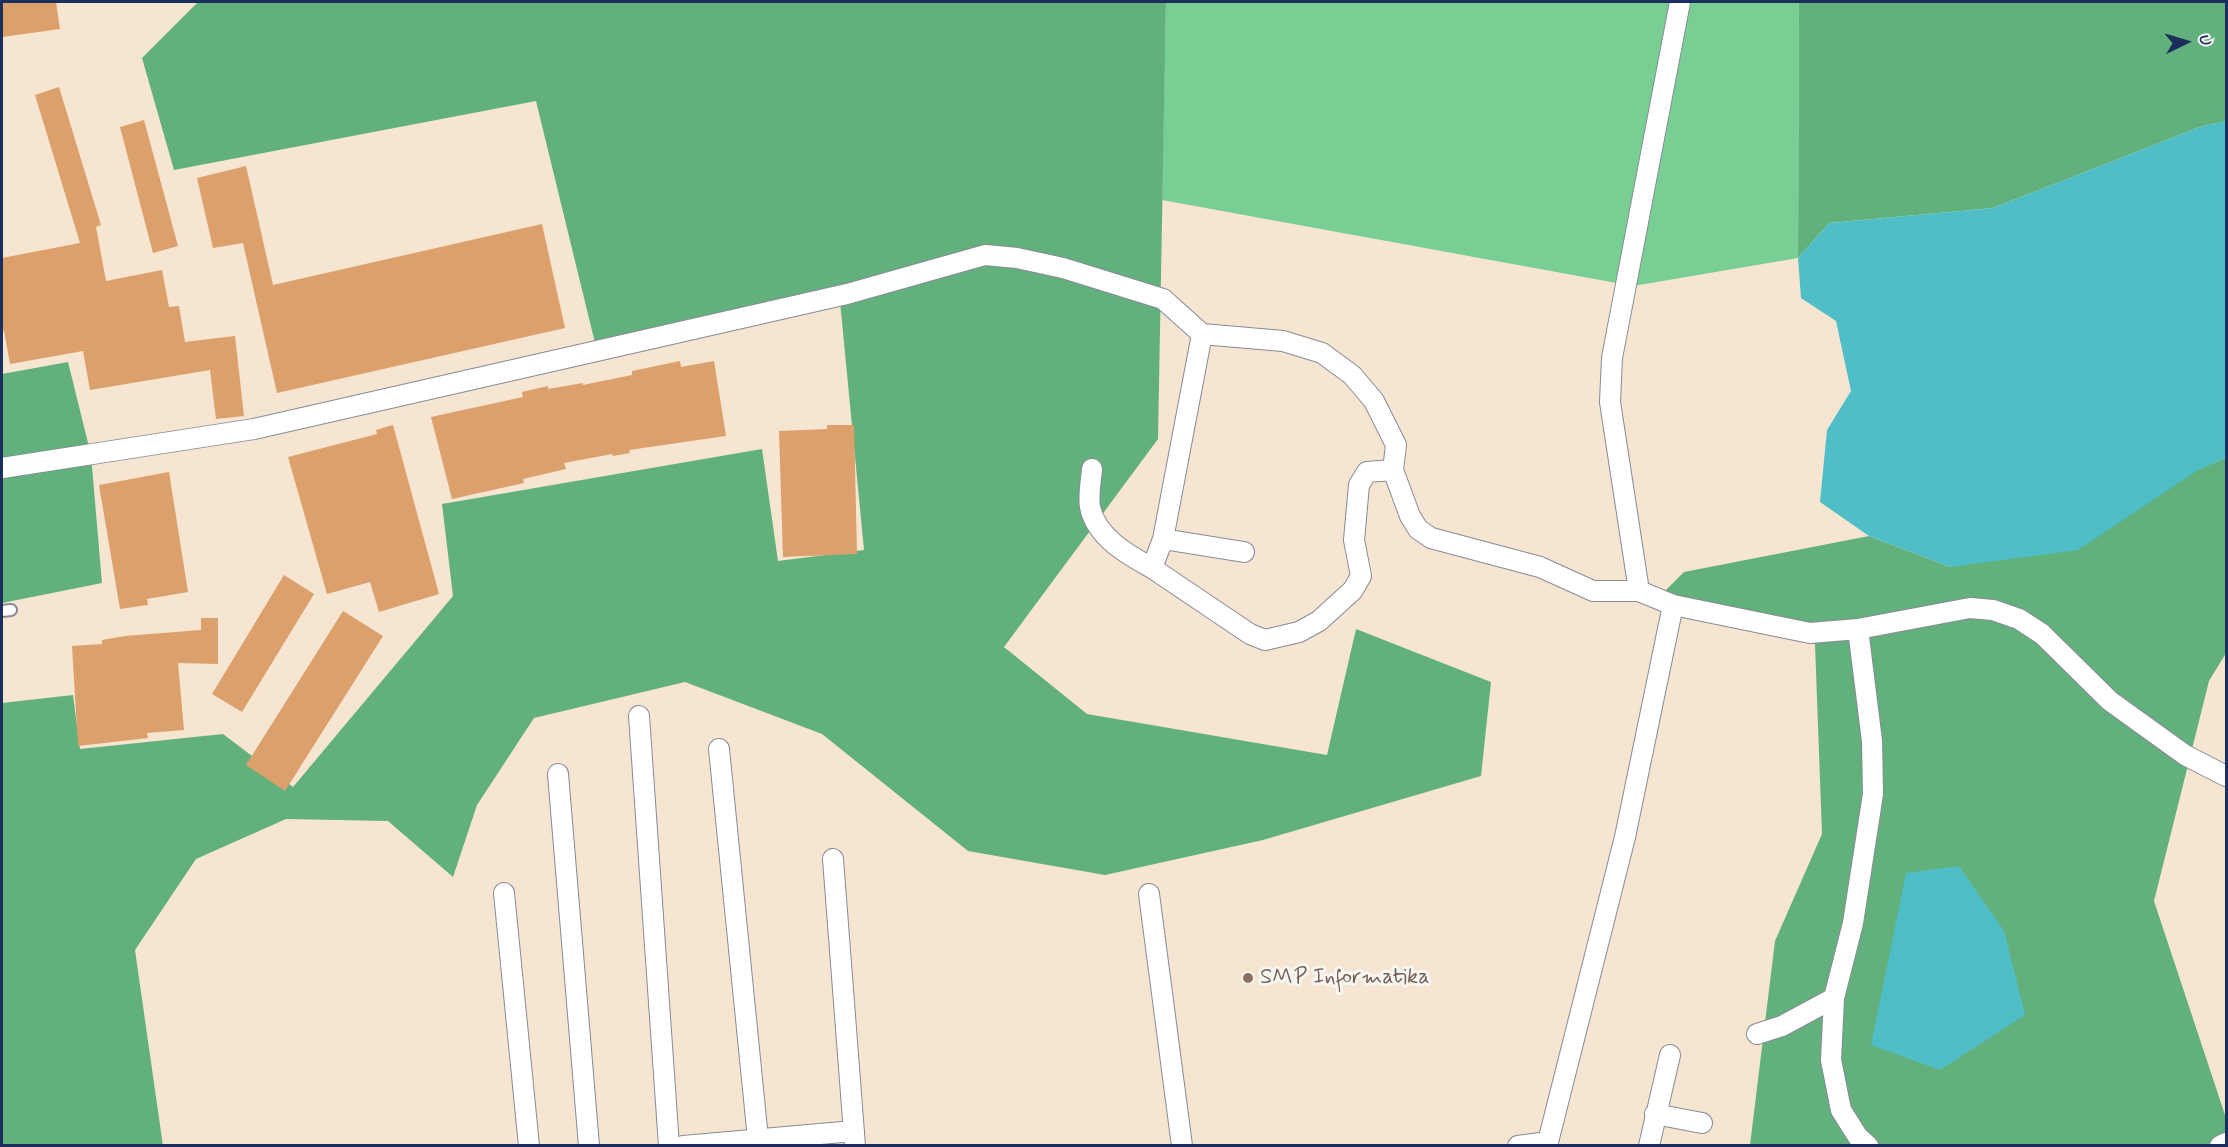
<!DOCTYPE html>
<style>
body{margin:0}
#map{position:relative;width:2228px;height:1147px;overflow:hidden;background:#f5e5d1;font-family:Mynerve,sans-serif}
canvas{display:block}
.frame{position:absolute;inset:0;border:3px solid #1b2f5e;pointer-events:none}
.north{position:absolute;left:2156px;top:12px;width:60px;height:60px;-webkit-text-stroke:4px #f6f6f2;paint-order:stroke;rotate:85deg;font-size:16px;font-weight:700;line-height:24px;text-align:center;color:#1b2f5e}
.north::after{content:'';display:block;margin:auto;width:21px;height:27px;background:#1b2f5e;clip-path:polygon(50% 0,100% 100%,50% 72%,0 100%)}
</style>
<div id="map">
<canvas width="2228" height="1147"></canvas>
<div class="frame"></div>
<div class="north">U</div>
</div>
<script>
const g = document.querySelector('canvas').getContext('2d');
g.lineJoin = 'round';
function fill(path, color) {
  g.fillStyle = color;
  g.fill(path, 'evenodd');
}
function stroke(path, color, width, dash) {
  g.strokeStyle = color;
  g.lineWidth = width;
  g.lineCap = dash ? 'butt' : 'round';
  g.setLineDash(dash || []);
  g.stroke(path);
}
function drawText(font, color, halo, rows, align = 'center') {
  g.font = font + ' Mynerve,sans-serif';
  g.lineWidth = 6;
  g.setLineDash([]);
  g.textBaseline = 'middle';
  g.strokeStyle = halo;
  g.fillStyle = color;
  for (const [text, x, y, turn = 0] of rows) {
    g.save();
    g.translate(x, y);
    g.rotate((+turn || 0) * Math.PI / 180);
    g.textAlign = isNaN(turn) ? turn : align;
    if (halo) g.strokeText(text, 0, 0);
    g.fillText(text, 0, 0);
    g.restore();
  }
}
fill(new Path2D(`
 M 1166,2 L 1799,2 L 1798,258 L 1633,286 L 1162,200 Z`), '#78ce93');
fill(new Path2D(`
 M 198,2 L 1166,2 L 1158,439 L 1004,647 L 1087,714 L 1327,755 L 1356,629 L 1491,682 L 1481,776 L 1263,840 L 1105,875 L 968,851 L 822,734 L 685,682 L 534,718 L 477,805 L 453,877 L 388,821 L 286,819 L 196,859 L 135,950 L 163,1146 L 2,1145 L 2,703 L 73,695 L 80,749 L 223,734 L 293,787 L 453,596 L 442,504 L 762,449 L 778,561 L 864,550 L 839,291 L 595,343 L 536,101 L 174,170 L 142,58 Z
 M 1799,2 L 2226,2 L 2226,121 L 2200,127 L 1993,208 L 1829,223 L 1798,258 Z
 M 68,362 L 91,455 L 102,583 L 2,603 L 2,374 Z
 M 2226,458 L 2226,653 L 2209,681 L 2154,901 L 2226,1118 L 2226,1145 L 1750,1145 L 1775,941 L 1822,834 L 1815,644 L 1651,605 L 1684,572 L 1869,536 L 1950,567 Z`), '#62b17d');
fill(new Path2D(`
 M 2226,121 L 2226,458 L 2198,470 L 2078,550 L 1950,567 L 1869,536 L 1820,502 L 1827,430 L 1851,391 L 1836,321 L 1801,298 L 1798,258 L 1829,223 L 1993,208 L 2200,127 Z
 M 1959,866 L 2004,931 L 2025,1015 L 1940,1070 L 1871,1045 L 1906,873 Z`), '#50bec6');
fill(new Path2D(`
 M 2,2 L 56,2 L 60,29 L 2,37 Z
 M 59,87 L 101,225 L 96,227 L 106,281 L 162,270 L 169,307 L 179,306 L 185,342 L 235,336 L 244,416 L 216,419 L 210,370 L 90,390 L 83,351 L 10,364 L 4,331 L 2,331 L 2,258 L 80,243 L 35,95 Z
 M 144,120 L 178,246 L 153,253 L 120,127 Z
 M 246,166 L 273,285 L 542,224 L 565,328 L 277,393 L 243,243 L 213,248 L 197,178 Z
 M 680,361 L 681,367 L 714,361 L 726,436 L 629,450 L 630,453 L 613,456 L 612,454 L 564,463 L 566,469 L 523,479 L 524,483 L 452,499 L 431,417 L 523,397 L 522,392 L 548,386 L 548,389 L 583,383 L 583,385 L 632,375 L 632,371 Z
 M 393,425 L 439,594 L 379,612 L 370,582 L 327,594 L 288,457 L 377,434 L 376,430 Z
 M 827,425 L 854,425 L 857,554 L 783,557 L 779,431 L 827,429 Z
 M 169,472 L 188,592 L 147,599 L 148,605 L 120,609 L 99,485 Z
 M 284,575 L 314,594 L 242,712 L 212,694 Z
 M 343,611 L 383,636 L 285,791 L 246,765 Z
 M 201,618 L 218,618 L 218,664 L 178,663 L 184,730 L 147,733 L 148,738 L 78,746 L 72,646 L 102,644 L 102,640 L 125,636 L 201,630 Z`), '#dba06b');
const service = new Path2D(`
 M 2,611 L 11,610`);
const minor = new Path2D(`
 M 2,468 L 254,429 L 847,294 L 985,255 L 1017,258 L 1063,268 L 1163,299 L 1202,334 L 1283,341 L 1322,353 L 1352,375 L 1374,401 L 1396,445 L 1393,470 L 1410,516 L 1418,529 L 1431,538 L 1540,567 L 1593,591 L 1639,591 L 1673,605 L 1810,633 L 1858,629 L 1970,608 L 1993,610 L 2019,619 L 2042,634 L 2110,701 L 2185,755 L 2226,776
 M 1092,469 C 1091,481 1088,496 1090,507 C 1096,537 1128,555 1152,568 L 1163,539 L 1202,334
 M 1163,539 L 1244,552
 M 1152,568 L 1250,634 L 1265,640 L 1299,632 L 1319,621 L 1353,590 L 1361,576 L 1354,540 L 1359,485 L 1367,472 L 1393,470
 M 1639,591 L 1610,402 L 1612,358 L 1680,2
 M 1858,629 L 1872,741 L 1873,794 L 1853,923 L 1834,998 L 1831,1060 L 1841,1110 L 1858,1137 L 1868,1146
 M 639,716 L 669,1146
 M 719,749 L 758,1139
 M 558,774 L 589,1146
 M 833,859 L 855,1146
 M 504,893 L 529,1146
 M 1149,894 L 1182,1146
 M 1757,1034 L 1782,1026 L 1834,998
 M 1655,1114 L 1702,1123
 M 683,1146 L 854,1131
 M 1518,1146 L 1548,1142 L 1625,837 L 1673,605
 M 1649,1146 L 1670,1055
 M 2220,1146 L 2226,1143`);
stroke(service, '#888a98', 14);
stroke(minor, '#888a98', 22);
stroke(service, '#fff', 10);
stroke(minor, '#fff', 20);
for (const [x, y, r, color] of [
 [1248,978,6,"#8d6e63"]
]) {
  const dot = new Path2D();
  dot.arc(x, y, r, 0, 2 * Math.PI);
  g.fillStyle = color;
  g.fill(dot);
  stroke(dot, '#f6f6f2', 2);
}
drawText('22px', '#785e54', '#f6f6f2', [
 ["SMP Informatika",1260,978]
], 'left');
</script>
